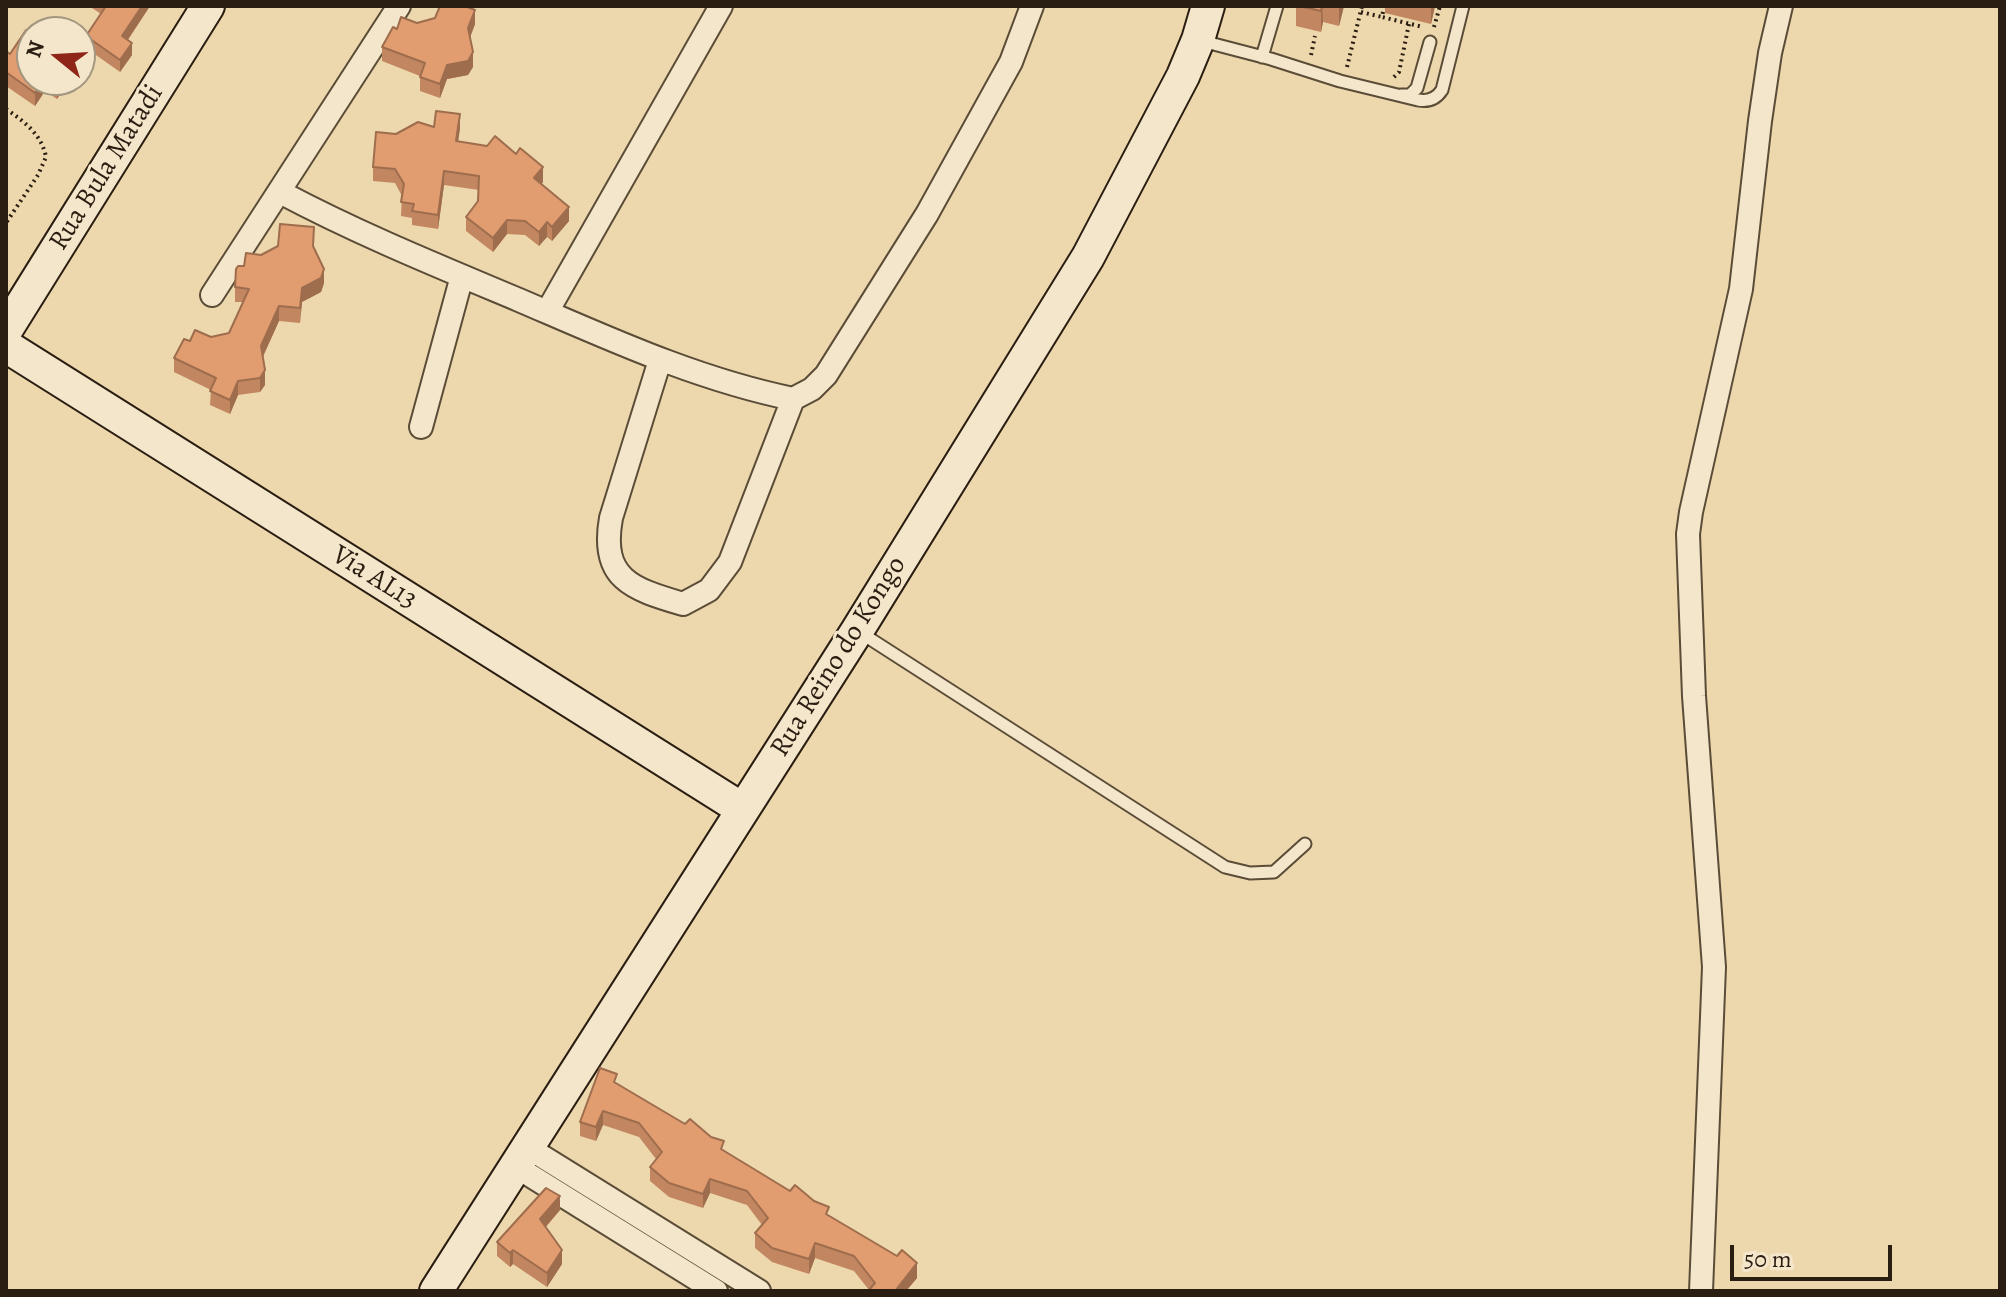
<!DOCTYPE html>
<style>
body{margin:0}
#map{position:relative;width:2006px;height:1297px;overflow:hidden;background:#edd8ad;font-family:Alegreya,serif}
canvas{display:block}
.frame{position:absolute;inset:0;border:8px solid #2a1d11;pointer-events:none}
.north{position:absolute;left:16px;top:16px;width:80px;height:80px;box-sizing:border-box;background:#f3e6ca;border:2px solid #a39680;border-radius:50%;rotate:288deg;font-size:22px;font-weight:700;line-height:32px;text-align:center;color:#2a1d11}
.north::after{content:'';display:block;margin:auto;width:28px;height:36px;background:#8f2418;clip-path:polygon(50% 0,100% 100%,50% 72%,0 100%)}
.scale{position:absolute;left:1730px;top:1245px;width:162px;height:36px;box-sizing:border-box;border:4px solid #2a1d11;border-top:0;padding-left:10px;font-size:24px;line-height:28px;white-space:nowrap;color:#2a1d11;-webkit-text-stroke:6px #f3e6ca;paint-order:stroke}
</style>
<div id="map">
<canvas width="2006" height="1297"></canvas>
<div class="frame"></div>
<div class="north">N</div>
<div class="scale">50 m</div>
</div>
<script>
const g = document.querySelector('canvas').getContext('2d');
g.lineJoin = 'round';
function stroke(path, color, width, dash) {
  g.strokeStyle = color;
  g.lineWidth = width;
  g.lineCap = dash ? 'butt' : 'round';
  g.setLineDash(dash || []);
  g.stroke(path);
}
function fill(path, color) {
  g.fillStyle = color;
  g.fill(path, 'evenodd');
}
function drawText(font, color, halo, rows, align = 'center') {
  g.font = font + ' Alegreya,serif';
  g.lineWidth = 6;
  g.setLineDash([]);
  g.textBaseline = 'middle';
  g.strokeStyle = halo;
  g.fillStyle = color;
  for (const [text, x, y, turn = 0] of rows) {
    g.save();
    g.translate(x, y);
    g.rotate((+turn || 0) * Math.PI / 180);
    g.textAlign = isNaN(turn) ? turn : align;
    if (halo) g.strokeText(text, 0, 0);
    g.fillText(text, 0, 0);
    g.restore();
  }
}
const lane = new Path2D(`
 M 1202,41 L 1271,59 L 1340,81 L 1418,100 C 1428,102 1436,99 1442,90 L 1463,6
 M 1262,57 L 1277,6
 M 1401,95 L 1410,95 L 1417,88 L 1430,42
 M 861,633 L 1225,867 L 1250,873 L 1274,872 L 1305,844`);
const street = new Path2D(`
 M 280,192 C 357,233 438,266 519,300 C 610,339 696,379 793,399 L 812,389 L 826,375 L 927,214 L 1011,62 L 1032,6
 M 212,295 L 399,6
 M 547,312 L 721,6
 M 660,360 L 611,518 C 600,579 632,589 683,604 L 709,590 L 730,562 L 793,399
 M 421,427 L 462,276
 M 527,1147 L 759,1291
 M 515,1166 L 716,1291
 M 1701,1291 L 1714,967 L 1694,696 L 1688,534 L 1691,512 L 1741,289 L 1760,121 L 1770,53 L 1781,6`);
const secondary = new Path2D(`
 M 6,330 L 208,6
 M 6,346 L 742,809
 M 436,1291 L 857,631 L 1088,257 L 1183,76 L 1198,40 L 1208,6`);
stroke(lane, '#5b4c38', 15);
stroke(street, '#5b4c38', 26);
stroke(secondary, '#2a1d11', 36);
stroke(new Path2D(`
 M 1384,6 L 1382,17 L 1423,27
 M 1361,12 L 1382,17
 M 1434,27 L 1440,6
 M 1311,55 L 1315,36
 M 1347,67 L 1362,6
 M 1394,77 L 1399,72 L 1409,24
 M 6,109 C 24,121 42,135 46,157 L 38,175 L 6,223`), '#2a1d11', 4, [2, 4]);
stroke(lane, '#f3e6ca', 11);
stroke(street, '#f3e6ca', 22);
stroke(secondary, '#f3e6ca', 32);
fill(new Path2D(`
 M 89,6 L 150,6 L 128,40 L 132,55 L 120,72 L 86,48 L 86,36 L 101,14 Z
 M 1296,6 L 1344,6 L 1339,26 L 1323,22 L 1321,32 L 1296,26 Z
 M 1385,6 L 1435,6 L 1431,24 L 1385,13 Z
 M 417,23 L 475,24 L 470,37 L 473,67 L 468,75 L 447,79 L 440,98 L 420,91 L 420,76 L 382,61 L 382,47 L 397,29 Z
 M 6,51 L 32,80 L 69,80 L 57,99 L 45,91 L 35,106 L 6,86 Z
 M 434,127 L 460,128 L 458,142 L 543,182 L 541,184 L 569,221 L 552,241 L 547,237 L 539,246 L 525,235 L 507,234 L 493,252 L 466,231 L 466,217 L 478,201 L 479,190 L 444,185 L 438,229 L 412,225 L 412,218 L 401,216 L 402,196 L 395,183 L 373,181 L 373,167 L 396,134 Z
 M 314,241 L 314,249 L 324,283 L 321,292 L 302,302 L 300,323 L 279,321 L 263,357 L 265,385 L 260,392 L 238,395 L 230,414 L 210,405 L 211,390 L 174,372 L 174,358 L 190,341 L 229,333 L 243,302 L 235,302 L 235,287 L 244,266 Z
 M 617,1083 L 829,1216 L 917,1278 L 906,1291 L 868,1291 L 869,1290 L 854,1271 L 815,1258 L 809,1274 L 772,1262 L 755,1248 L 755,1233 L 762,1225 L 747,1205 L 710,1193 L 703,1208 L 669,1197 L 650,1181 L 650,1167 L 656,1159 L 639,1137 L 603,1125 L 596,1141 L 580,1136 L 580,1122 Z
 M 560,1210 L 546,1227 L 562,1264 L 547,1287 L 513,1264 L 510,1267 L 497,1256 L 497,1242 Z`), '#c28660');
fill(new Path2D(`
 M 142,6 L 150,6 L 122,48 L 122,36 Z
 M 1322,6 L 1323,22 L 1321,32 L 1321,11 Z
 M 1339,6 L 1344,6 L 1339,26 Z
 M 1431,6 L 1435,6 L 1431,24 Z
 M 475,10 L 475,24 L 468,43 L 468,28 Z
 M 132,43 L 132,55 L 120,72 L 120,60 Z
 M 473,52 L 473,67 L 468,75 L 447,79 L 440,98 L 440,84 L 447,65 Z
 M 44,80 L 45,80 L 45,91 L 35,106 L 35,93 Z
 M 60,80 L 69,80 L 57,99 L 57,85 Z
 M 460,114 L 460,128 L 456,155 L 456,141 Z
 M 543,167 L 543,182 L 534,193 L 534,178 Z
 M 444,171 L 444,185 L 438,229 L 438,215 Z
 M 569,207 L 569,221 L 552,241 L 552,227 Z
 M 507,220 L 507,234 L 493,252 L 493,238 Z
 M 547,222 L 547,237 L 539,246 L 539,232 Z
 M 324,269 L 324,283 L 321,292 L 302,302 L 300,323 L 302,288 Z
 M 279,306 L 279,321 L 261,360 L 261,346 Z
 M 265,370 L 265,385 L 260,392 L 260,378 Z
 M 238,381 L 238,395 L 230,414 L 230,400 Z
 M 603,1111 L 603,1125 L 596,1141 L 596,1127 Z
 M 710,1179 L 710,1193 L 703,1208 L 703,1194 Z
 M 560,1196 L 560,1210 L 540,1233 L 540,1219 Z
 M 815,1243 L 815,1258 L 809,1274 L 809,1259 Z
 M 513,1250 L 513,1264 L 510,1267 L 510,1253 Z
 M 562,1250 L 562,1264 L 547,1287 L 547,1273 Z
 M 917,1263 L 917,1278 L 906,1291 L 895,1291 Z`), '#9e6d4e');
const building = new Path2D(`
 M 106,6 L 142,6 L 122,36 L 132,43 L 120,60 L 86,36 Z
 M 440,6 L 465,6 L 475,10 L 468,28 L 473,52 L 468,61 L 447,65 L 440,84 L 420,77 L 425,63 L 382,47 L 393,27 L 397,29 L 401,17 L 417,23 L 435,18 Z
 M 1299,6 L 1322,6 L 1321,11 Z
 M 39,26 L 48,32 L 35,32 Z
 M 26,30 L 32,34 L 32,80 L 44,80 L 35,93 L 6,72 L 6,51 L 10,54 Z
 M 48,80 L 60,80 L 57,85 Z
 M 436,111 L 460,114 L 456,141 L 487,146 L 495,136 L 516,154 L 520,148 L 543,167 L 534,178 L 569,207 L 552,227 L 547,222 L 539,232 L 525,221 L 507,220 L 493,238 L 466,217 L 478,201 L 479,176 L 444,171 L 438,215 L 412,211 L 414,204 L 401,202 L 404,184 L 395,169 L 373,167 L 376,132 L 396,134 L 418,122 L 434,127 Z
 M 280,224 L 314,227 L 313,246 L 324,269 L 321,278 L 302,288 L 300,308 L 279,306 L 261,346 L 265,370 L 260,378 L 238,381 L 230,400 L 210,391 L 216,378 L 174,358 L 184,339 L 190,341 L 195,330 L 211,337 L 229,333 L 249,289 L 235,287 L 236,269 L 238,266 L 244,266 L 246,253 L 261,255 L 278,246 Z
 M 600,1068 L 617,1074 L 614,1082 L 685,1124 L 690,1119 L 711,1137 L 724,1141 L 721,1149 L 790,1191 L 795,1185 L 814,1201 L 829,1207 L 826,1214 L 897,1256 L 902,1250 L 917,1263 L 895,1291 L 868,1291 L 875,1283 L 854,1256 L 815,1243 L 809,1259 L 772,1248 L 755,1233 L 768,1218 L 747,1191 L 710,1179 L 703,1194 L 669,1183 L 650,1167 L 662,1152 L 639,1123 L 603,1111 L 596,1127 L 580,1122 Z
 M 546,1188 L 560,1196 L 540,1219 L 562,1250 L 547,1273 L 513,1250 L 510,1253 L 497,1242 Z`);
fill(building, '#e19c70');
stroke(building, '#9e6d4e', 2);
drawText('28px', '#2a1d11', '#f3e6ca', [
 ["Rua Bula Matadi",107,168,-58],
 ["Via AL13",374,578,32],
 ["Rua Reino do Kongo",839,657,-58]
]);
</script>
